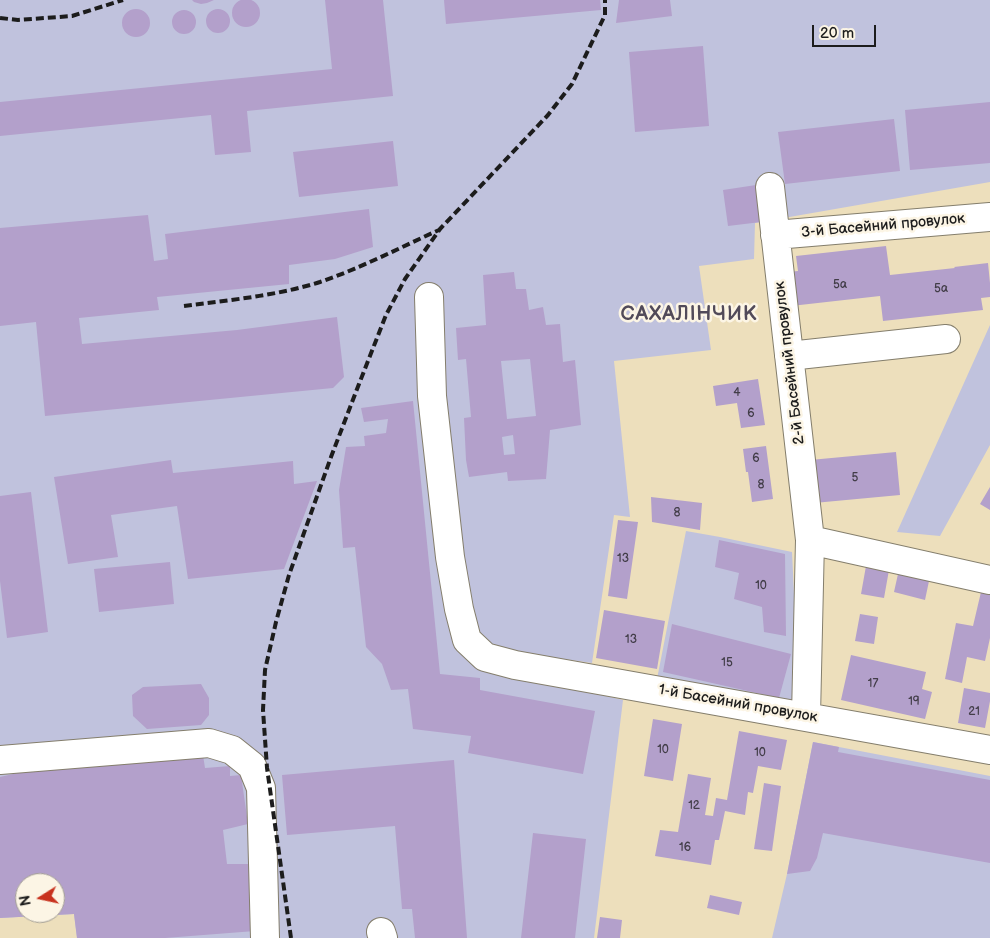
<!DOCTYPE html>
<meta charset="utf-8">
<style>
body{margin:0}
#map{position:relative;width:990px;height:938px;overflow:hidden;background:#eddfbc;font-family:"Balsamiq Sans",sans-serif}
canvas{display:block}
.north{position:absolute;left:15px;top:873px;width:50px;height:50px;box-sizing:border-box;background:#fcf5e5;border:1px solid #a29e95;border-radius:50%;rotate:260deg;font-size:14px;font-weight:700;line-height:20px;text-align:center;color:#1c1c1c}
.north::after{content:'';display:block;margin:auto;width:18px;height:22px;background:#c8321e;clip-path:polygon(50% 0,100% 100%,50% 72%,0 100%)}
.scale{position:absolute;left:812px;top:25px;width:64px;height:22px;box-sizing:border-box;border:2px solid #1c1c1c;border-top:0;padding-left:6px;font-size:15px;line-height:18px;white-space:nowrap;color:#1c1c1c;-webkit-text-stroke:4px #fcf5e5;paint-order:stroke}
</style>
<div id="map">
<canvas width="990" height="938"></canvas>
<div class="north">N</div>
<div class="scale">20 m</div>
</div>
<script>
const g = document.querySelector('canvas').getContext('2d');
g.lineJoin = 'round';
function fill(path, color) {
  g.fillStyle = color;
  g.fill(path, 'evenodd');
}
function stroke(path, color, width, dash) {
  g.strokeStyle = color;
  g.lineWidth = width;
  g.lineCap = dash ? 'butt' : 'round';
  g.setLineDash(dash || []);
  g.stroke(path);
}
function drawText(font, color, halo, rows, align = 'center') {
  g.font = font + ' "Balsamiq Sans",sans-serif';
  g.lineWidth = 5;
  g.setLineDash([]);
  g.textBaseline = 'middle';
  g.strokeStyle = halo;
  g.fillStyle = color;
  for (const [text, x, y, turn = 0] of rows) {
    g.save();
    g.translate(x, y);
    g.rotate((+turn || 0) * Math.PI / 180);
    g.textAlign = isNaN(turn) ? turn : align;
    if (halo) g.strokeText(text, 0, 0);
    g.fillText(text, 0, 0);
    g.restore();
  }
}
fill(new Path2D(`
 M 0,0 L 990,0 L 990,182 L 755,223 L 754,259 L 699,266 L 711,350 L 614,361 L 630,517 L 614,515 L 592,663 L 457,644 L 483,667 L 623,700 L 594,938 L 77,938 L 74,914 L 0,918 ZM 25,883 L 55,883 L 55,913 L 25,913 Z
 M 990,325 L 990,445 L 940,536 L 897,532 Z
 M 686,531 L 720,537 L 792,552 L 797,656 L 791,705 L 657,679 Z
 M 813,742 L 990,776 L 990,938 L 772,938 L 787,874 Z`), '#c0c2dd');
fill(new Path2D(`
 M232 13a14 14 0 1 1 28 0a14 14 0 1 1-28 0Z
 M 192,0 L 214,0 L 207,3 L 201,4 L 194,2 Z
 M 325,0 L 383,0 L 393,96 L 247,111 L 251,152 L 215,155 L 211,115 L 0,136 L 0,102 L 332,69 Z
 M 444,0 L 600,0 L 601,10 L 446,24 Z
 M 619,0 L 670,0 L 672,16 L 616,23 Z
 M122 23a14 14 0 1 1 28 0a14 14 0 1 1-28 0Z
 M206 21a12 12 0 1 1 24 0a12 12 0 1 1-24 0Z
 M172 22a12 12 0 1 1 24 0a12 12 0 1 1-24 0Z
 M 703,46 L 709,126 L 635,132 L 629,52 Z
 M 990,102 L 990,163 L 910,170 L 905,110 Z
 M 894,119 L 900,171 L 785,184 L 778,132 Z
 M 393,141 L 398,186 L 299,197 L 293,152 Z
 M 756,185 L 761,222 L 728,226 L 723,190 Z
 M 369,209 L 373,247 L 335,259 L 289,265 L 289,284 L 157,297 L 159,310 L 79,318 L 82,344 L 237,330 L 337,317 L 344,377 L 333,388 L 45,416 L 36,322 L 0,326 L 0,228 L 148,215 L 154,261 L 168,259 L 165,234 Z
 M 886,246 L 890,275 L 955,268 L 954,267 L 988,263 L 990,283 L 990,297 L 981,298 L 983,310 L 883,321 L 880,296 L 791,306 L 788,272 L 798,271 L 796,256 Z
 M 514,272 L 516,289 L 526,289 L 529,310 L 543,307 L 546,325 L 560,324 L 563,362 L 575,360 L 581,425 L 550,430 L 546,479 L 508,481 L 507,472 L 469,477 L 466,460 L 464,418 L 471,417 L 466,359 L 458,360 L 456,328 L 486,325 L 483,275 ZM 530,359 L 536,416 L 507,419 L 501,361 ZM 513,435 L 515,454 L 504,455 L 502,437 Z
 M 758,379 L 765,425 L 741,428 L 737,403 L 716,406 L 713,386 Z
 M 413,401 L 440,674 L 480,678 L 480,690 L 595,711 L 583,774 L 468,753 L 471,736 L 413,729 L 408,689 L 391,690 L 382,664 L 366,647 L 355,547 L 343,548 L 339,490 L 346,447 L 365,446 L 364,436 L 386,433 L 388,419 L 364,422 L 361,408 Z
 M 766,446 L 773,499 L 752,502 L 748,472 L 746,472 L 743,449 Z
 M 896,452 L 900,495 L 814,503 L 810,460 Z
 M 171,460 L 173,473 L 293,461 L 294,484 L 317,481 L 284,569 L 188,579 L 177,506 L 111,515 L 118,557 L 68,564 L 54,477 Z
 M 990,487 L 990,510 L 980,504 Z
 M 31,492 L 48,632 L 7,638 L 0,581 L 0,496 Z
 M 651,497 L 702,503 L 700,530 L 652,522 Z
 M 618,520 L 638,522 L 627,599 L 608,596 Z
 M 719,540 L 785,554 L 786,636 L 764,632 L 762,607 L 734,599 L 739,573 L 715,567 Z
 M 170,562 L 174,604 L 99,612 L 94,569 Z
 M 866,566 L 889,570 L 884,598 L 861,594 Z
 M 898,574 L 929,581 L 925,600 L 894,592 Z
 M 981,592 L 990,594 L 990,638 L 985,661 L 967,657 L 962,683 L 945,679 L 956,623 L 973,626 Z
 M 604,610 L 665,621 L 657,669 L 596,658 Z
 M 860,614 L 878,617 L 874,644 L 855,641 Z
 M 672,624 L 791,654 L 779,698 L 663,672 Z
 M 851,655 L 926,672 L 922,689 L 932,692 L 925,719 L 841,700 Z
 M 201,684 L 209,698 L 209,715 L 201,725 L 147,729 L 133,716 L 132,695 L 143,687 Z
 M 964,688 L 990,693 L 990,701 L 985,728 L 958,723 Z
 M 653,719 L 682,724 L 673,781 L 644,776 Z
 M 739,731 L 787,740 L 781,770 L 758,766 L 753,793 L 748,792 L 745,815 L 725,811 L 719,840 L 715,840 L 711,865 L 655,856 L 660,830 L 678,832 L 688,774 L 711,778 L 705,815 L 713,816 L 716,798 L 727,800 Z
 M 813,742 L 839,747 L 838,752 L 990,780 L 990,863 L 823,833 L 817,858 L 810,871 L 787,874 Z
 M 202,749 L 205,768 L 230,766 L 230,776 L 241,775 L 248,824 L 223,830 L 227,864 L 251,864 L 255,931 L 165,938 L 77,938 L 74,914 L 0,918 L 0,777 L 35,769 ZM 25,883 L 55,883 L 55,913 L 25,913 Z
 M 454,760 L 467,938 L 415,938 L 412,909 L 402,909 L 395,826 L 287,835 L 282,775 Z
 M 764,783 L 781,786 L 772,851 L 754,849 Z
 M 533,833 L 586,839 L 575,938 L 521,938 Z
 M 710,895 L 742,902 L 739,915 L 707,908 Z
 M 600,917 L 622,920 L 620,938 L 597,938 Z`), '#b3a0cb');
const minor = new Path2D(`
 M 770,187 L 810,540 L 806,716
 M 775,235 L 990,217
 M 429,297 L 432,396 L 450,557 L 459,609 L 467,640 L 485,657 L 515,665 L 990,750
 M 789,356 L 946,339
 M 810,540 L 990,580
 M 0,760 L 209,743 L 232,750 L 252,766 L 261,788 L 265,938
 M 381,932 L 383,938`);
stroke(minor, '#847e6c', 30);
stroke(minor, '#fff', 28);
stroke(new Path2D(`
 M 0,18 L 18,20 L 72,16 L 123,0
 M 184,306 C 229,300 276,296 320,282 C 361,268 399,248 439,230
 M 291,938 L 267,768 L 263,710 L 265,670 L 276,622 L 289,575 L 331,457 L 359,384 L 386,315 L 405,279 L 440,229 L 548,115 L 572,84 L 605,15 L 605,0`), '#1c1c1c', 4, [8, 4]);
drawText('12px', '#423d48', null, [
 ["5а",840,285],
 ["5а",941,289],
 ["4",737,393],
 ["6",751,414],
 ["6",756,459],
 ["5",855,478],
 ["8",761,485],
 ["8",677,513],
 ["13",623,559],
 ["10",761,586],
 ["13",631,640],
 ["15",727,663],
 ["17",873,684],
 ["19",914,702],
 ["21",974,712],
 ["10",663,750],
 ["10",760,753],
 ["12",694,806],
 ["16",685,848]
]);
drawText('15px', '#1c1c1c', '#fcf5e5', [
 ["3-й Басейний провулок",883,226,-5],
 ["2-й Басейний провулок",790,363,-97],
 ["1-й Басейний провулок",738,704,10]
]);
g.letterSpacing = '1px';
drawText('bold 20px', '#514a59', '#fcf5e5', [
 ["САХАЛІНЧИК",689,315]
]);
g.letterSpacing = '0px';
</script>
